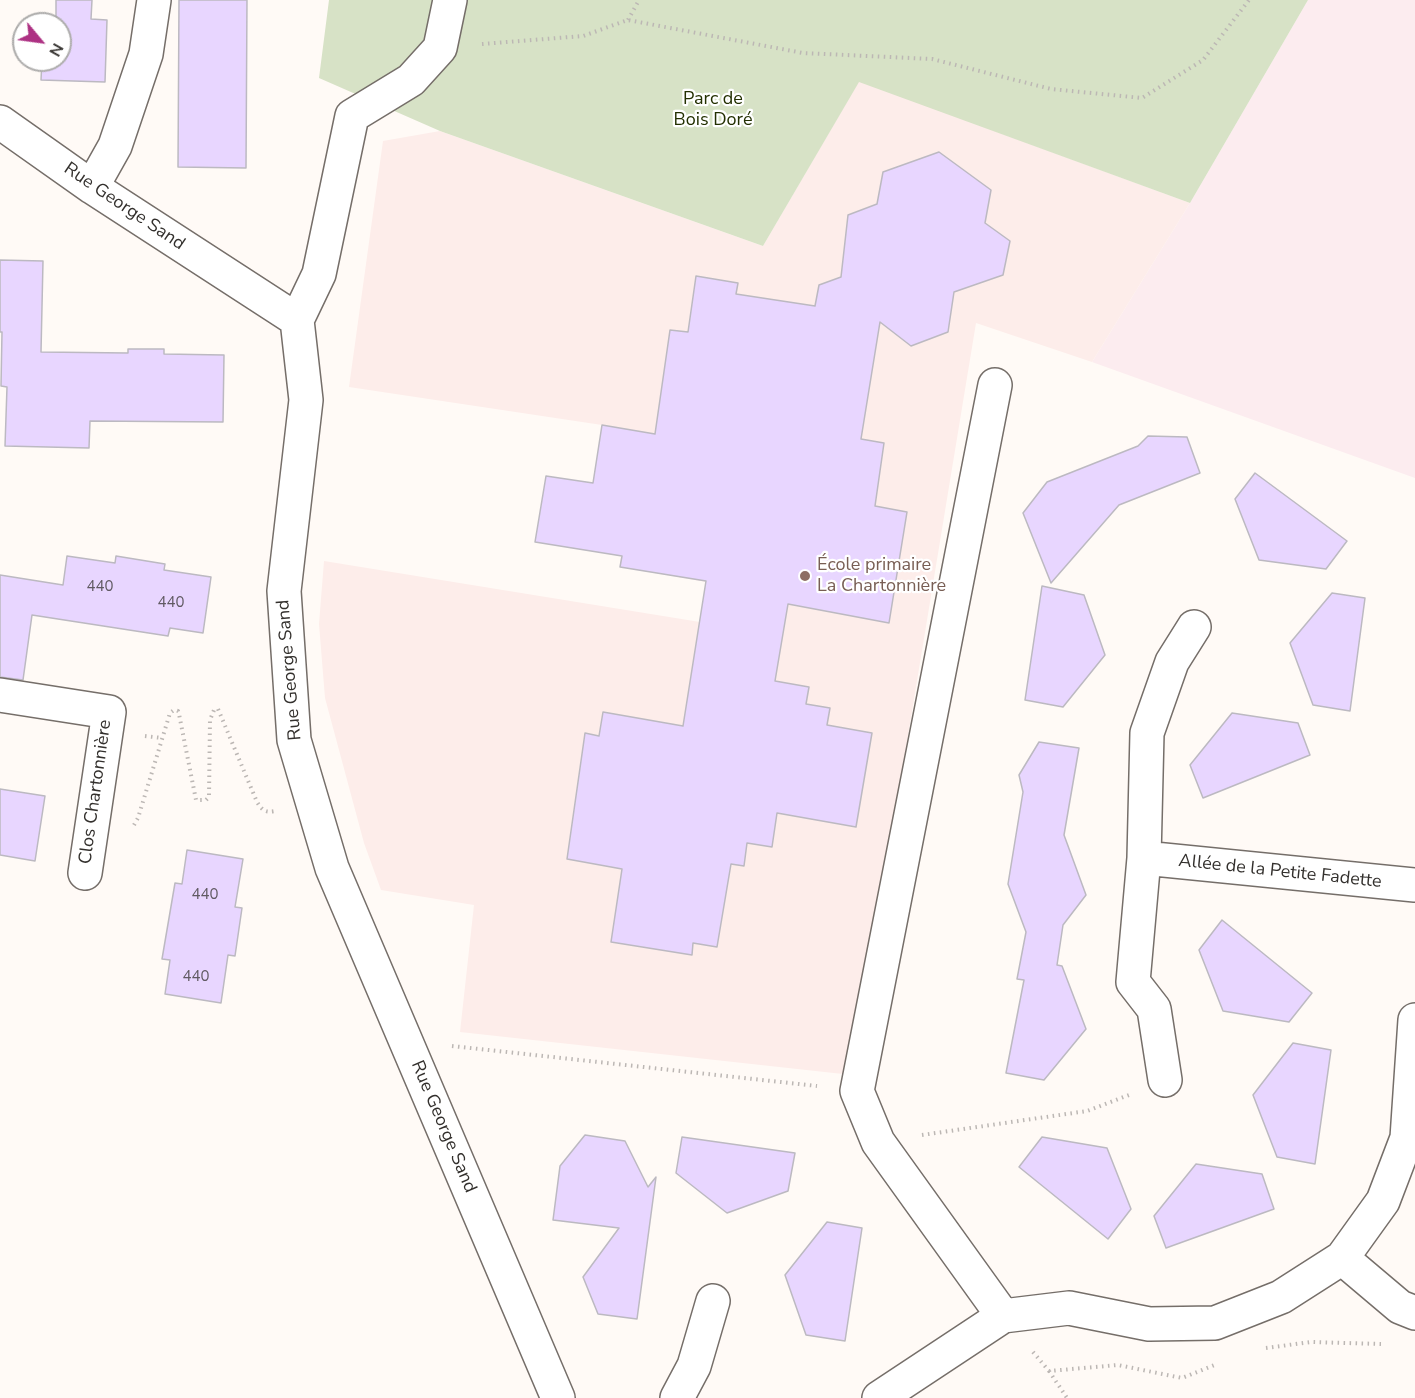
<!DOCTYPE html>
<meta charset="utf-8">
<style>
body{margin:0}
#map{position:relative;width:1415px;height:1398px;overflow:hidden;background:#fffaf6;font-family:"Nunito Sans",sans-serif}
canvas{display:block}
.north{position:absolute;left:12px;top:12px;width:60px;height:60px;box-sizing:border-box;background:#fff;border:2px solid #adacab;border-radius:50%;rotate:119deg;font-size:16px;font-weight:700;line-height:24px;text-align:center;color:#33302d}
.north::after{content:'';display:block;margin:auto;width:21px;height:27px;background:#ad3183;clip-path:polygon(50% 0,100% 100%,50% 72%,0 100%)}
</style>
<div id="map">
<canvas width="1415" height="1398"></canvas>
<div class="north">N</div>
</div>
<script>
const g = document.querySelector('canvas').getContext('2d');
g.lineJoin = 'round';
function fill(path, color) {
  g.fillStyle = color;
  g.fill(path, 'evenodd');
}
function stroke(path, color, width, dash) {
  g.strokeStyle = color;
  g.lineWidth = width;
  g.lineCap = dash ? 'butt' : 'round';
  g.setLineDash(dash || []);
  g.stroke(path);
}
function drawText(font, color, halo, rows, align = 'center') {
  g.font = font + ' "Nunito Sans",sans-serif';
  g.lineWidth = 4.5;
  g.setLineDash([]);
  g.textBaseline = 'middle';
  g.strokeStyle = halo;
  g.fillStyle = color;
  for (const [text, x, y, turn = 0] of rows) {
    g.save();
    g.translate(x, y);
    g.rotate((+turn || 0) * Math.PI / 180);
    g.textAlign = isNaN(turn) ? turn : align;
    if (halo) g.strokeText(text, 0, 0);
    g.fillText(text, 0, 0);
    g.restore();
  }
}
fill(new Path2D(`
 M 1308,0 L 1415,0 L 1415,478 L 1092,362 L 1190,203 Z`), '#fcecef');
fill(new Path2D(`
 M 859,81 L 1190,203 L 1092,362 L 976,323 L 852,1075 L 460,1032 L 474,905 L 381,890 L 364,843 L 325,698 L 319,624 L 324,561 L 700,622 L 706,582 L 620,567 L 621,556 L 535,542 L 546,476 L 593,483 L 602,425 L 349,387 L 383,141 L 440,131 L 763,246 Z`), '#fdedea');
fill(new Path2D(`
 M 329,0 L 1308,0 L 1190,203 L 859,82 L 763,246 L 440,131 L 319,78 Z`), '#d7e2c6');
const building = new Path2D(`
 M 56,0 L 92,0 L 91,19 L 107,20 L 105,82 L 41,80 L 42,60 L 60,60 L 60,24 L 42,24 L 42,19 L 56,19 Z
 M 179,0 L 247,0 L 246,168 L 178,167 Z
 M 939,152 L 991,190 L 985,223 L 1010,241 L 1003,275 L 954,292 L 948,332 L 911,346 L 880,322 L 861,439 L 884,443 L 875,506 L 907,512 L 889,623 L 788,604 L 775,681 L 809,687 L 806,704 L 830,708 L 827,725 L 872,733 L 856,827 L 777,813 L 772,847 L 747,843 L 744,866 L 731,864 L 717,947 L 693,943 L 692,955 L 611,942 L 622,869 L 567,859 L 585,733 L 599,736 L 603,712 L 683,726 L 706,581 L 620,567 L 622,556 L 535,542 L 546,476 L 593,483 L 602,425 L 655,434 L 670,330 L 688,332 L 696,276 L 738,283 L 736,294 L 815,306 L 819,285 L 841,277 L 848,215 L 877,204 L 883,172 Z
 M 0,260 L 43,261 L 41,352 L 128,353 L 128,349 L 164,349 L 164,354 L 224,355 L 223,422 L 90,421 L 89,448 L 5,446 L 7,387 L 1,386 L 2,332 L 0,332 Z
 M 1148,436 L 1187,437 L 1200,473 L 1119,505 L 1051,583 L 1023,513 L 1047,482 L 1138,446 Z
 M 1255,473 L 1347,541 L 1326,569 L 1259,560 L 1235,499 Z
 M 67,556 L 115,563 L 116,556 L 165,564 L 164,570 L 211,577 L 203,633 L 170,628 L 168,636 L 32,615 L 23,680 L 0,677 L 0,575 L 63,585 Z
 M 1042,586 L 1084,595 L 1105,655 L 1063,707 L 1025,700 Z
 M 1332,593 L 1365,598 L 1350,711 L 1313,705 L 1290,643 Z
 M 1232,713 L 1298,723 L 1310,755 L 1203,798 L 1190,765 Z
 M 1039,742 L 1079,748 L 1064,835 L 1086,895 L 1063,925 L 1057,965 L 1062,966 L 1086,1029 L 1044,1080 L 1006,1073 L 1024,980 L 1017,979 L 1026,932 L 1008,884 L 1023,792 L 1019,775 Z
 M 0,789 L 45,796 L 35,861 L 0,855 Z
 M 187,850 L 243,859 L 235,907 L 242,908 L 235,956 L 228,955 L 221,1003 L 165,994 L 170,960 L 162,959 L 175,883 L 182,884 Z
 M 1222,920 L 1312,993 L 1289,1022 L 1223,1011 L 1199,950 Z
 M 1293,1043 L 1331,1050 L 1315,1164 L 1277,1157 L 1253,1095 Z
 M 585,1135 L 625,1141 L 648,1187 L 656,1177 L 637,1319 L 598,1314 L 583,1277 L 619,1228 L 553,1220 L 560,1166 Z
 M 682,1137 L 795,1153 L 788,1191 L 727,1213 L 676,1173 Z
 M 1042,1137 L 1107,1148 L 1131,1209 L 1108,1239 L 1019,1167 Z
 M 1196,1164 L 1262,1174 L 1274,1209 L 1166,1248 L 1154,1216 Z
 M 827,1222 L 862,1228 L 845,1341 L 806,1335 L 785,1275 Z`);
fill(building, '#e8d6ff');
stroke(building, '#bcb9c1', 1.5);
const minor = new Path2D(`
 M 0,122 L 92,187 L 297,320
 M 92,187 L 115,146 L 146,54 L 154,0
 M 297,320 L 306,400 L 284,591 L 294,740 L 332,868 L 558,1398
 M 297,320 L 319,274 L 352,116 L 411,80 L 440,48 L 450,0
 M 995,385 L 857,1091 L 878,1142 L 1003,1316
 M 0,695 L 109,712 L 85,873
 M 1144,858 L 1415,885
 M 1165,1080 L 1154,1009 L 1133,982 L 1144,858 L 1147,733 L 1172,662 L 1194,627
 M 1342,1258 L 1400,1307 L 1415,1313
 M 677,1398 L 694,1366 L 713,1301
 M 879,1398 L 1003,1316 L 1069,1308 L 1149,1324 L 1215,1323 L 1281,1297 L 1342,1258 L 1383,1201 L 1407,1138 L 1415,1020`);
stroke(minor, '#756e69', 36);
stroke(new Path2D(`
 M 628,20 L 639,0
 M 482,44 L 583,36 L 628,20 L 803,53 L 932,59 L 1051,89 L 1142,98 L 1203,60 L 1249,0
 M 145,736 L 162,738
 M 134,825 L 138,818 L 170,713 L 174,710 L 178,711 L 179,714 L 196,800 L 206,800 L 209,797 L 210,720 L 214,710 L 218,709 L 257,802 C 262,810 265,813 275,811
 M 452,1046 L 817,1086
 M 922,1135 L 1087,1111 L 1129,1095
 M 1266,1348 L 1311,1342 L 1381,1344
 M 1033,1352 L 1049,1371 L 1118,1365 L 1182,1378 L 1217,1364
 M 1049,1371 L 1067,1398`), '#bcb7b4', 4, [1.5, 4.5]);
stroke(minor, '#fff', 33);
for (const [x, y, r, color] of [
 [805,576,6,"#8d6e63"]
]) {
  const dot = new Path2D();
  dot.arc(x, y, r, 0, 2 * Math.PI);
  g.fillStyle = color;
  g.fill(dot);
  stroke(dot, '#fff', 2);
}
drawText('15px', '#605a62', null, [
 ["440",100,587],
 ["440",171,603],
 ["440",205,895],
 ["440",196,977]
]);
drawText('18px', '#233001', '#fff', [
 ["Parc de",713,100],
 ["Bois Doré",713,121]
]);
drawText('18px', '#33302d', '#fff', [
 ["Rue George Sand",124,207,34],
 ["Rue George Sand",290,670,-95],
 ["Clos Chartonnière",96,792,-82],
 ["Allée de la Petite Fadette",1280,872,6],
 ["Rue George Sand",443,1127,67]
]);
drawText('18px', '#785e54', '#fff', [
 ["École primaire",817,566],
 ["La Chartonnière",817,587]
], 'left');
</script>
